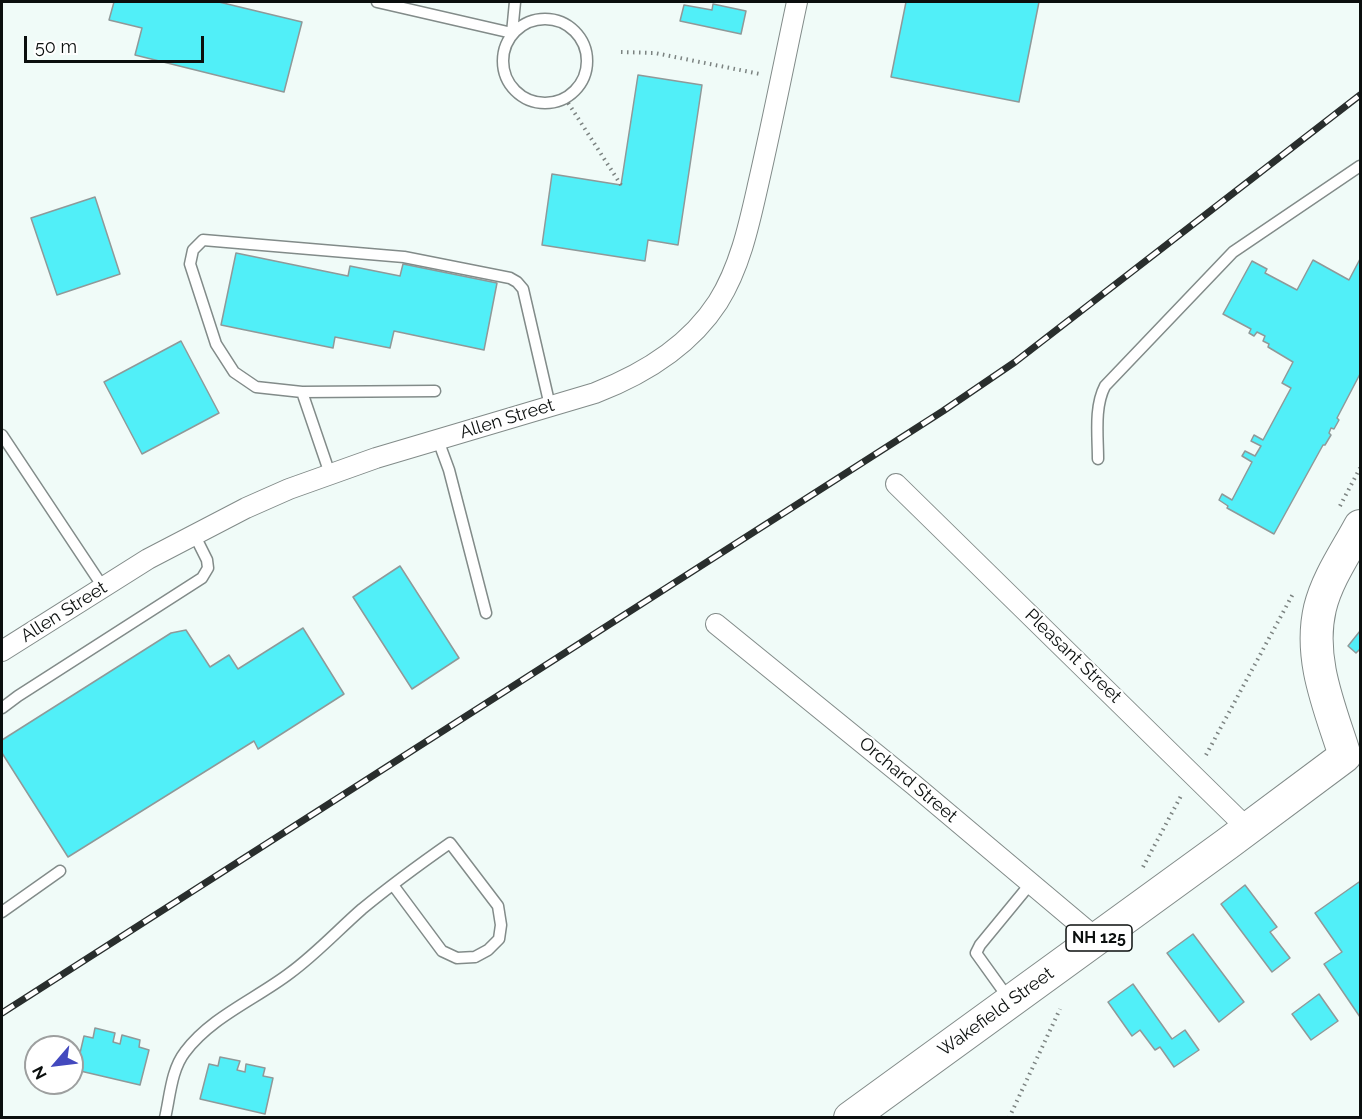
<!DOCTYPE html>
<style>
body{margin:0}
#map{position:relative;width:1362px;height:1119px;overflow:hidden;background:#f0fbf8;font-family:Raleway,sans-serif}
canvas{display:block}
.frame{position:absolute;inset:0;border:3px solid #0b0f0e;pointer-events:none}
.north{position:absolute;left:24px;top:1035px;width:60px;height:60px;box-sizing:border-box;background:#fff;border:2px solid #9d9f9f;border-radius:50%;rotate:242deg;font-size:16px;font-weight:700;line-height:24px;text-align:center;color:#0b0f0e}
.north::after{content:'';display:block;margin:auto;width:21px;height:27px;background:#4349be;clip-path:polygon(50% 0,100% 100%,50% 72%,0 100%)}
.scale{position:absolute;left:24px;top:36px;width:180px;height:27px;box-sizing:border-box;border:3px solid #0b0f0e;border-top:0;padding-left:8px;font-size:18px;line-height:21px;white-space:nowrap;color:#0b0f0e;-webkit-text-stroke:4px #fff;paint-order:stroke}
</style>
<div id="map">
<canvas width="1362" height="1119"></canvas>
<div class="frame"></div>
<div class="north">N</div>
<div class="scale">50 m</div>
</div>
<script>
const g = document.querySelector('canvas').getContext('2d');
g.lineJoin = 'round';
function fill(path, color) {
  g.fillStyle = color;
  g.fill(path, 'evenodd');
}
function stroke(path, color, width, dash) {
  g.strokeStyle = color;
  g.lineWidth = width;
  g.lineCap = dash ? 'butt' : 'round';
  g.setLineDash(dash || []);
  g.stroke(path);
}
function drawText(font, color, halo, rows, align = 'center') {
  g.font = font + ' Raleway,sans-serif';
  g.lineWidth = 4.5;
  g.setLineDash([]);
  g.textBaseline = 'middle';
  g.strokeStyle = halo;
  g.fillStyle = color;
  for (const [text, x, y, turn = 0] of rows) {
    g.save();
    g.translate(x, y);
    g.rotate((+turn || 0) * Math.PI / 180);
    g.textAlign = isNaN(turn) ? turn : align;
    if (halo) g.strokeText(text, 0, 0);
    g.fillText(text, 0, 0);
    g.restore();
  }
}
const building = new Path2D(`
 M 114,2 L 219,2 L 302,22 L 284,92 L 135,55 L 142,28 L 109,20 Z
 M 906,2 L 1039,2 L 1019,102 L 891,77 Z
 M 713,4 L 746,11 L 741,34 L 680,21 L 684,5 L 712,10 Z
 M 638,75 L 702,85 L 678,245 L 648,240 L 645,261 L 542,245 L 552,174 L 621,185 Z
 M 95,197 L 120,274 L 57,295 L 31,218 Z
 M 236,253 L 348,276 L 350,266 L 400,276 L 403,264 L 497,283 L 484,350 L 394,331 L 390,348 L 335,337 L 333,348 L 221,325 Z
 M 1360,259 L 1360,374 L 1337,418 L 1339,420 L 1334,429 L 1331,428 L 1329,433 L 1331,435 L 1325,445 L 1323,445 L 1274,534 L 1227,508 L 1228,506 L 1219,500 L 1222,494 L 1232,500 L 1252,462 L 1242,456 L 1245,451 L 1255,456 L 1261,446 L 1251,441 L 1254,435 L 1263,440 L 1291,388 L 1282,383 L 1293,362 L 1268,347 L 1269,344 L 1263,341 L 1265,336 L 1257,332 L 1254,336 L 1249,333 L 1251,329 L 1223,314 L 1252,261 L 1267,269 L 1265,273 L 1297,290 L 1313,260 L 1349,280 Z
 M 181,341 L 219,413 L 142,454 L 104,382 Z
 M 400,566 L 459,658 L 412,689 L 353,597 Z
 M 303,628 L 344,694 L 258,749 L 254,741 L 68,857 L 2,753 L 2,740 L 171,633 L 186,630 L 210,667 L 229,655 L 238,669 Z
 M 1360,631 L 1360,652 L 1359,650 L 1356,653 L 1348,646 Z
 M 1359,882 L 1360,884 L 1360,1017 L 1324,964 L 1342,952 L 1315,913 Z
 M 1245,885 L 1277,927 L 1270,932 L 1290,958 L 1272,972 L 1221,904 Z
 M 1193,934 L 1244,1002 L 1219,1022 L 1167,953 Z
 M 1133,984 L 1172,1039 L 1185,1030 L 1199,1050 L 1174,1067 L 1160,1047 L 1155,1050 L 1140,1030 L 1132,1036 L 1108,1002 Z
 M 1319,994 L 1338,1021 L 1311,1040 L 1292,1014 Z
 M 95,1028 L 115,1033 L 113,1042 L 120,1044 L 122,1035 L 140,1040 L 139,1047 L 149,1050 L 140,1085 L 76,1070 L 84,1036 L 93,1038 Z
 M 220,1057 L 240,1061 L 237,1070 L 245,1072 L 246,1064 L 265,1068 L 263,1076 L 273,1078 L 265,1114 L 200,1099 L 209,1064 L 218,1066 Z`);
fill(building, '#51eff8');
stroke(building, '#8f9999', 1.5);
const service = new Path2D(`
 M 377,2 L 512,33 L 515,2
 M503 61a42 42 0 1 1 84 0a42 42 0 1 1-84 0Z
 M 302,392 L 435,391
 M 2,435 L 103,587
 M 438,440 L 449,470 L 486,613
 M 1098,459 C 1098,436 1094,407 1105,386 L 1233,252 L 1360,166
 M 330,474 L 302,392 L 256,387 L 234,372 L 216,344 L 190,264 L 193,250 L 203,240 L 404,257 L 510,278 L 517,282 L 523,289 L 550,406
 M 2,708 L 18,696 L 202,578 L 208,568 L 207,560 L 194,534
 M 2,912 L 60,871
 M 1009,999 L 976,953 L 980,945 L 1031,883
 M 165,1118 C 170,1097 171,1070 185,1052 C 211,1017 256,999 290,973 C 316,954 338,930 362,909 C 390,886 420,864 450,843 L 498,906 L 501,925 L 499,939 L 488,950 L 475,957 L 457,958 L 442,951 L 393,885`);
const minor = new Path2D(`
 M 896,484 L 1248,829
 M 716,624 L 914,785 L 1097,939
 M 2,651 L 148,559 L 246,508 L 289,489 L 376,458 L 595,393 C 644,374 689,347 718,302 C 740,267 749,225 758,185 C 772,124 784,63 797,2`);
const primary = new Path2D(`
 M 850,1118 L 1227,844 L 1345,756 C 1330,708 1308,659 1320,608 C 1327,579 1346,552 1360,526`);
stroke(service, '#828b89', 13);
stroke(minor, '#828b89', 22);
stroke(primary, '#828b89', 34);
stroke(new Path2D(`
 M 621,52 L 655,53 L 760,74
 M 565,98 L 621,185
 M 1340,506 L 1360,468
 M 1206,755 L 1294,592
 M 1143,867 L 1182,794
 M 1009,1118 L 1060,1009`), '#7c8381', 4, [1.5, 4.5]);
stroke(service, '#fff', 10);
stroke(minor, '#fff', 20);
stroke(primary, '#fff', 32);
const rail = new Path2D(`
 M 2,1013 L 943,411 L 1015,362 L 1360,95`);
stroke(rail, '#292e2d', 7);
stroke(rail, '#fff', 4.5, [14]);
for (const [x, y, w] of [
 [1099,938,66]
]) {
  const box = new Path2D();
  box.roundRect(x - w / 2, y - 13, w, 26, 4.5);
  g.fillStyle = '#fff';
  g.fill(box);
  stroke(box, '#0b0f0e', 1.5);
}
drawText('bold 16px', '#0b0f0e', null, [
 ["NH 125",1099,938]
]);
drawText('18px', '#0b0f0e', '#fff', [
 ["Allen Street",507,419,-17],
 ["Allen Street",64,612,-32],
 ["Pleasant Street",1073,656,44],
 ["Orchard Street",908,780,40],
 ["Wakefield Street",996,1012,-36]
]);
</script>
